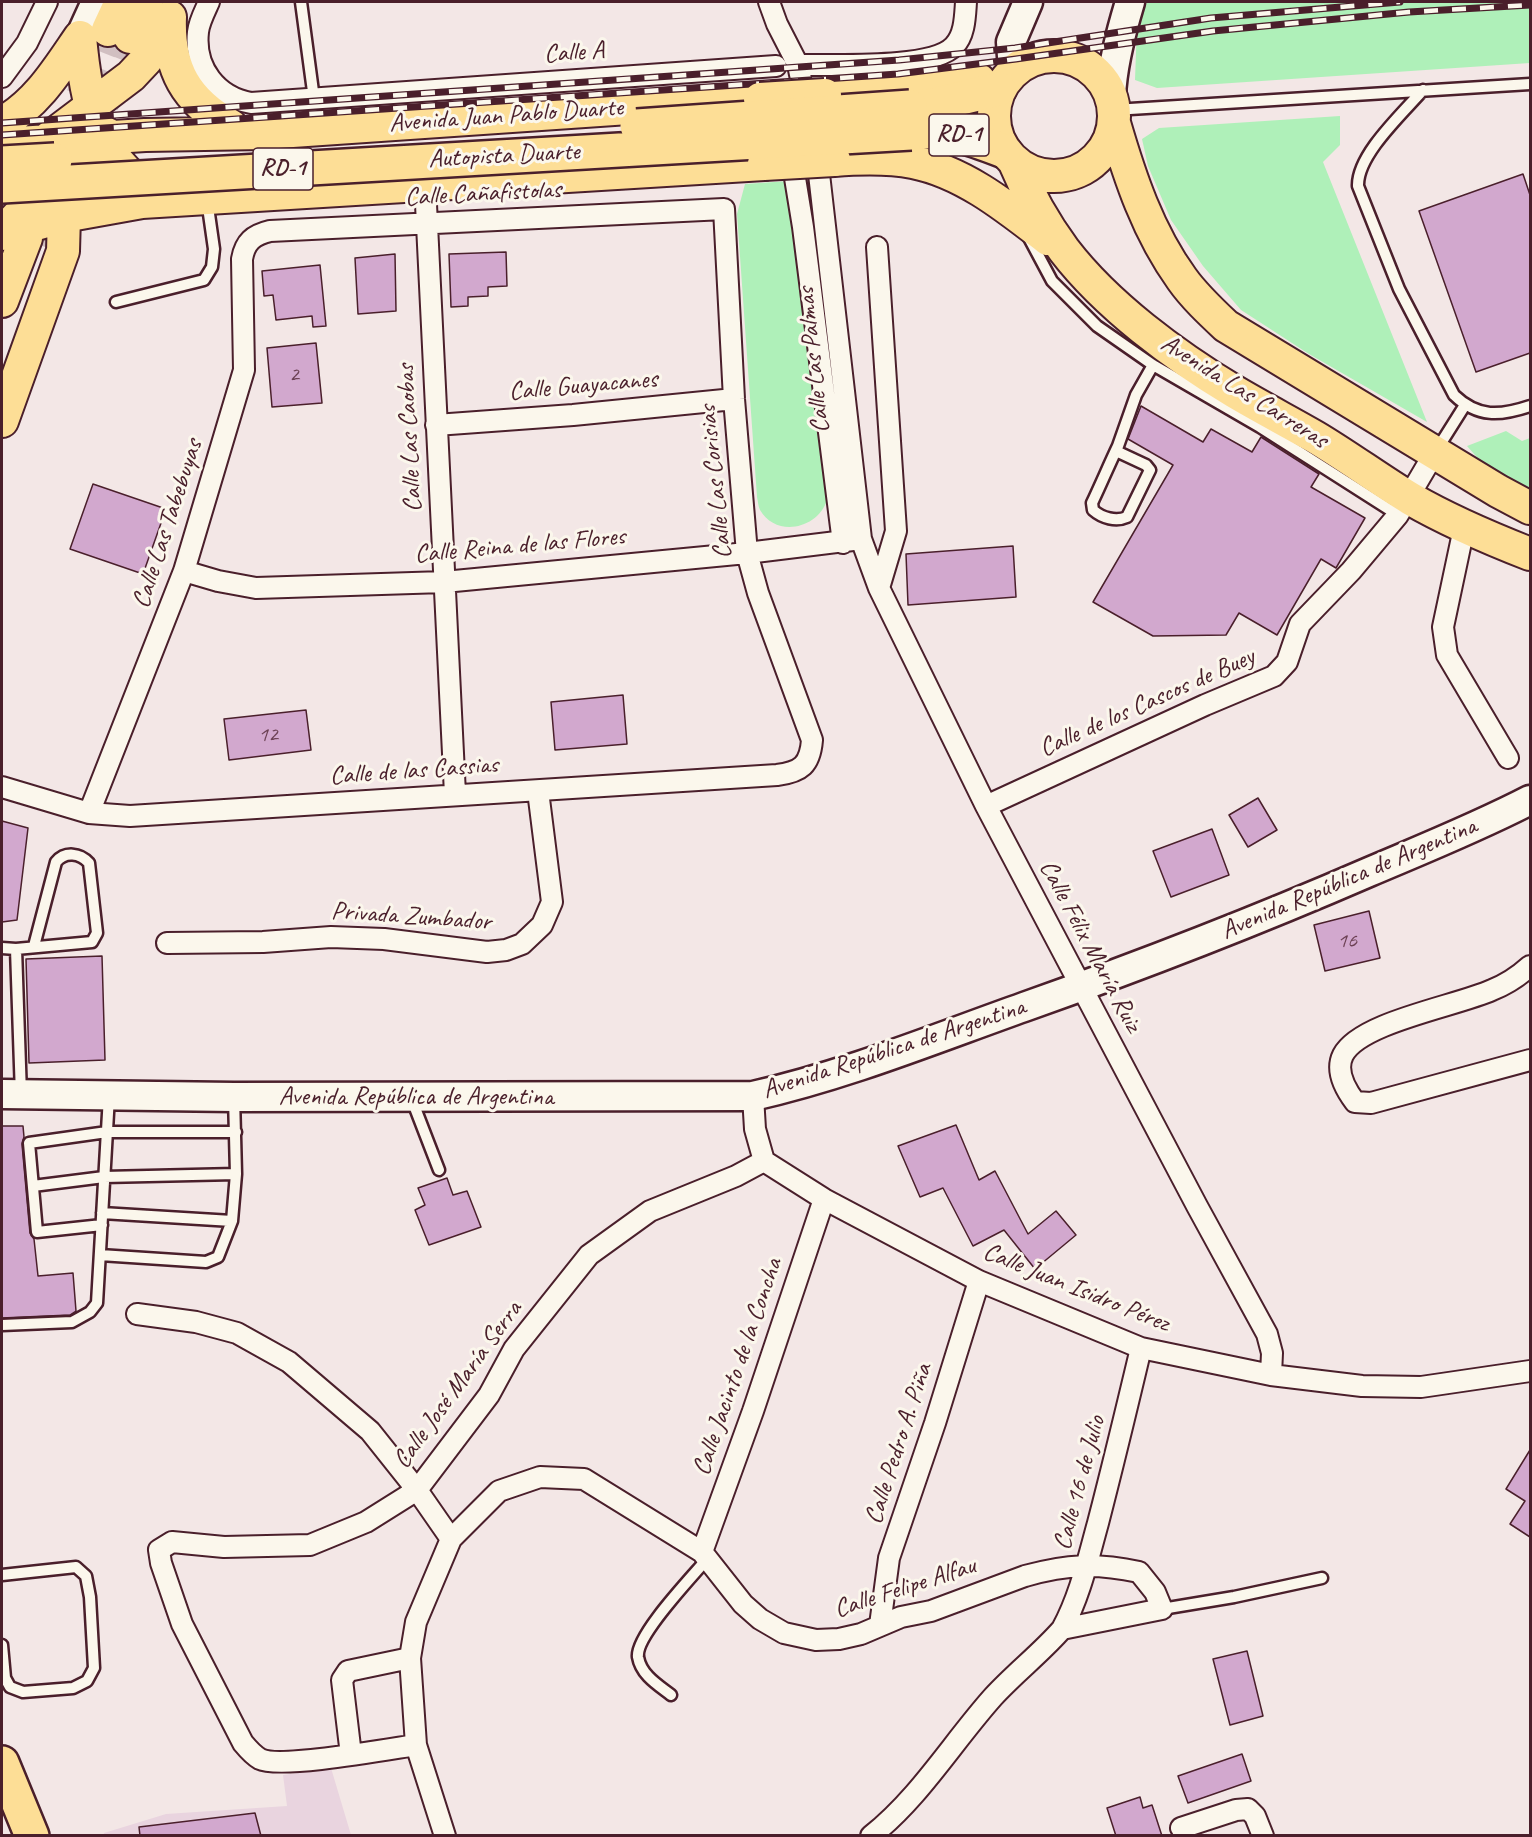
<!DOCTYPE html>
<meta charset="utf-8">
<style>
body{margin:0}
#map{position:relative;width:1532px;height:1837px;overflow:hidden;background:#f3e7e6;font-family:Caveat,sans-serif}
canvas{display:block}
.frame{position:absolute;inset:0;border:3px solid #4a1f2b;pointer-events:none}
</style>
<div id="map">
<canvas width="1532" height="1837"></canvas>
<div class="frame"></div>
</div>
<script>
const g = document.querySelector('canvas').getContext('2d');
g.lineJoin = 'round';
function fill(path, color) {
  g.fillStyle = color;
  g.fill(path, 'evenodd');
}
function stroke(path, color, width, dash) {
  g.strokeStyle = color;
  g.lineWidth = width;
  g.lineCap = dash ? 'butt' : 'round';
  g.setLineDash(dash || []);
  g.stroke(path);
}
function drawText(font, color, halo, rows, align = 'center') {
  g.font = font + ' Caveat,sans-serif';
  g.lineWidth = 6;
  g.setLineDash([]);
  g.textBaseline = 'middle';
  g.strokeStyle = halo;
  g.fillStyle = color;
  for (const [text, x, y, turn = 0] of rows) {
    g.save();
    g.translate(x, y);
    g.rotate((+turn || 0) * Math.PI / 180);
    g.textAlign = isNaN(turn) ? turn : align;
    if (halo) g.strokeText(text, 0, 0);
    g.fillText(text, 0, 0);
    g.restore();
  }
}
fill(new Path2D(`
 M 331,1768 L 351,1835 L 103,1836 L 104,1833 L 166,1814 L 287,1806 L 283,1775 Z`), '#e9d4df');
fill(new Path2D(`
 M 1147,2 L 1530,2 L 1530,63 L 1157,88 L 1135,80 L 1137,24 Z
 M 1340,116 L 1340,145 L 1323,162 L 1427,422 L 1309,354 L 1241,310 L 1203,266 L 1171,220 L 1148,166 L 1142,139 L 1159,128 Z
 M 789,181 L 827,500 C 818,529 776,538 760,510 C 758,506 758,501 757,497 L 737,214 L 745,184 Z
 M 1506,431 L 1522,441 L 1530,438 L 1530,491 L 1482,463 L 1467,446 Z`), '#aff0b9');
const building = new Path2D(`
 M 1523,174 L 1530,195 L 1530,353 L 1476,372 L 1419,211 Z
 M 506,252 L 507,286 L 488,287 L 488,296 L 468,297 L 468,306 L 451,307 L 449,254 Z
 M 395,254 L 396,311 L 358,314 L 355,258 Z
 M 320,265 L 326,326 L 313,327 L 312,316 L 276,320 L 273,295 L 264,296 L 262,271 Z
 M 316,343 L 322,403 L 272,407 L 267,348 Z
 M 1141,406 L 1203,442 L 1211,429 L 1252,452 L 1261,437 L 1319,474 L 1311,487 L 1365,518 L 1336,568 L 1321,559 L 1277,635 L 1239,613 L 1226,635 L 1153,636 L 1093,602 L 1173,465 L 1128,439 Z
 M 93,484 L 166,509 L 143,574 L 70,549 Z
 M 1013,546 L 1016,597 L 908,605 L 906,554 Z
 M 623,695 L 627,744 L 555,750 L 551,702 Z
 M 306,710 L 311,750 L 229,760 L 224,719 Z
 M 1258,798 L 1277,830 L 1248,847 L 1229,815 Z
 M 2,821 L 28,828 L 17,920 L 2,922 Z
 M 1212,829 L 1229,875 L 1171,897 L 1153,851 Z
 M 1369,911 L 1380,958 L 1325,971 L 1314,925 Z
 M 102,956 L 105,1060 L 29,1063 L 26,959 Z
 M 956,1125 L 979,1180 L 995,1171 L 1028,1234 L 1056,1211 L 1076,1235 L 1035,1269 L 1004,1230 L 973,1246 L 943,1188 L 920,1197 L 898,1146 Z
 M 2,1126 L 23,1126 L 24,1137 L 22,1144 L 30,1233 L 34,1239 L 38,1276 L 73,1273 L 76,1311 L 70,1315 L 2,1318 Z
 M 447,1178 L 453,1195 L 467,1191 L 481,1227 L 429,1245 L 415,1210 L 425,1205 L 418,1188 Z
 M 1530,1450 L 1530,1537 L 1510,1524 L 1525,1501 L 1506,1489 Z
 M 1247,1651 L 1263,1716 L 1230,1725 L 1213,1659 Z
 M 1242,1754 L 1251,1781 L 1188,1803 L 1178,1776 Z
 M 1140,1797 L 1143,1808 L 1152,1805 L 1162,1836 L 1116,1836 L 1107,1808 Z
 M 255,1813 L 261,1836 L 140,1836 L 139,1827 Z`);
fill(building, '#d2a8ce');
stroke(building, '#4a1f2b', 1.5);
stroke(new Path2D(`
 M 82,96 L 108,30
 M 103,104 L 130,37
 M 45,247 L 64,200`), '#d1bfc1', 32, [32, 16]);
const lane = new Path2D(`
 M 301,2 L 314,99
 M 1423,90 C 1402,114 1357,155 1358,186 L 1399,289 L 1454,395 C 1478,418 1500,416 1530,406
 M 1114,110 L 1530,84
 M 1028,236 L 1052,281 L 1097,326 L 1153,365 L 1260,427 L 1398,515
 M 116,302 L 204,280 L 212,267 L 214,249 L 207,200
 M 1116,451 L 1146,465 L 1150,470 L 1127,517 C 1116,522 1102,518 1093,510 L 1092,503 C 1101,484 1109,465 1118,446 L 1136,395 L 1153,365
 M 1436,451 L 1465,405
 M 2,948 L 16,949 L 92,942 L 97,933 L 89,863 C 80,853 65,851 56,862 L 34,946
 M 16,949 L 21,1095
 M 412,1100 L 439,1170
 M 33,1186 L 104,1177 L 236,1174
 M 102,1213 L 232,1221
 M 102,1225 L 37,1232 L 29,1143 L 107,1132 L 236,1132
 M 100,1255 L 206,1262 L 218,1257 L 232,1221 L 236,1174 L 234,1097
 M 2,1325 L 72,1322 L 90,1312 L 97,1303 L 109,1096
 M 2,1575 L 76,1567 L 86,1576 L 90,1597 L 94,1668 L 87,1681 L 73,1688 L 23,1692 L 10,1687 L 5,1678 L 2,1645
 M 1162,1609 L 1234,1597 L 1322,1578
 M 671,1695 C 658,1685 641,1675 638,1657 C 635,1636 692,1577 707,1559`);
const street = new Path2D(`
 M 209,2 C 205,11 199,22 198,32 C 194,68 217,97 251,103 L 776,66
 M 769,2 L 777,24 L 798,65 L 801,79
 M 798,65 C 832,64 932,70 954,46 C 965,35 965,16 966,2
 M 2,77 L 27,43 L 47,2
 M 819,174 L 861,539 L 879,588 L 986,806 L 1197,1206 L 1267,1334 L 1272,1353 L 1271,1375
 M 795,178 L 803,227 L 843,543
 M 425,184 L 455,794
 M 877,247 L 896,531 L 879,588
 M 436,425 L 573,415 L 734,399
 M 1464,528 L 1443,627 L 1447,655 L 1508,758
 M 184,571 L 218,581 L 256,588 L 444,582 L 747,553 L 861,539
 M 2,787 L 89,813 L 130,816 L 777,775 C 801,772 810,765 812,740 L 758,593 L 747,553 L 734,399 L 724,209 L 270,231 C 253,235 245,242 242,259 L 244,370 L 184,571 L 89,813
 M 986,806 L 1205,705 L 1274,676 L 1287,662 L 1300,624 L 1351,571 L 1398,515 L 1435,452
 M 167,943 L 263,942 L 331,937 L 384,939 L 487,952 L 506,950 L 522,944 L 542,925 L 552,902 L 538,791
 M 1530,966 C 1520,975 1505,985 1492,990 C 1457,1006 1360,1022 1343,1055 C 1335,1071 1346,1090 1355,1102 L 1371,1103 L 1530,1060
 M 753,1096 L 755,1129 L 764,1161 L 824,1199 L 979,1281 L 1141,1348 L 1271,1375 L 1362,1386 L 1421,1387 L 1530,1371
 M 137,1314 L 196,1322 L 237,1333 L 289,1362 L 370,1431 L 417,1490 L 451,1539
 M 702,1552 L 753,1411 L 824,1199
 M 880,1625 L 889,1558 L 935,1423 L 979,1281
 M 416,1745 C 389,1749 280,1769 260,1759 C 253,1755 248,1749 243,1743 L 182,1624 L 161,1563 L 159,1550 L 172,1542 L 224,1547 L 310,1545 L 366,1522 L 417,1490 L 489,1395 L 514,1349 L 589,1255 L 650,1211 L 736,1176 L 764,1161
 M 351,1755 L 342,1680 L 348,1671 L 410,1658
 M 1181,1828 L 1236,1810 L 1248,1809 L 1255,1816 L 1263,1836
 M 445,1836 L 416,1745 L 410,1658 L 416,1622 L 451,1539 L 499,1491 L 540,1477 L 584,1479 L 702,1552 L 743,1604 L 760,1619 L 784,1633 L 816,1640 L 839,1639 L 861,1634 L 901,1617 L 931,1611 L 1025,1576 C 1068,1564 1096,1563 1139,1572 L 1155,1592 L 1162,1609 L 1062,1629
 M 871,1836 C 920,1797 952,1743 993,1697 C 1015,1673 1041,1653 1062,1629 C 1080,1596 1088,1559 1098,1523 C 1113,1465 1127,1407 1141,1348`);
const secondary = new Path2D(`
 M 80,37 L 96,2
 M 1013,71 L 1011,42 L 1028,2
 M 1111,97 C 1112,65 1121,32 1130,2
 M 2,1094 L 234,1097 L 753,1096 C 846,1075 934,1039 1024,1007 C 1140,966 1256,921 1369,872 C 1423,849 1478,827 1530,800`);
const primary = new Path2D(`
 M 170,17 C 168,69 186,101 231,126
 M 108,30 L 121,2
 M 80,37 C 85,93 95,160 151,189
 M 130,37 L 146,2
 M994 116a60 60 0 1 1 120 0a60 60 0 1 1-120 0Z
 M 825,95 L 926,89 L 979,80
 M 2,123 C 37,104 58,69 80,37
 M 1114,123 C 1130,178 1148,232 1182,279 C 1194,296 1210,311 1226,326 L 1498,491 L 1530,508
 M 45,141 L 131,76 L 146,60 L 160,39 L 170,17
 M 2,144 L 145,135 L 263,133 L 760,99
 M 834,160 C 860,158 887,157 913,162 C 964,172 1008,208 1048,239
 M 1015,163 C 1028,194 1044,223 1064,250 C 1107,306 1175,356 1235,392 C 1262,408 1289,422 1315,437 C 1347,456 1378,479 1411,499 C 1449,521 1489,538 1530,554
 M 2,233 L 50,182 L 107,134
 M 2,234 L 64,216 L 142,202 L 764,164
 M 2,301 L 26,238
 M 2,421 L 63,251 L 64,216 L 58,196`);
const highway = new Path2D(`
 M 910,107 L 928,106 L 999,89
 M 911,133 C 948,129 970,138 1004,151
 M 2,1763 L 32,1836`);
stroke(lane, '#4a1f2b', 15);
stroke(street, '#4a1f2b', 24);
stroke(secondary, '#4a1f2b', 33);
stroke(primary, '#4a1f2b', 36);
stroke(highway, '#4a1f2b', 38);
stroke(lane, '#fbf7ec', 10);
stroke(street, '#fbf7ec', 20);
stroke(secondary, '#fbf7ec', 28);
stroke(primary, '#fdde96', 32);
stroke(highway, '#fdde96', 33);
const rail = new Path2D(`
 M 2,123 L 899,60 L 1015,48 L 1211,18 L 1400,2
 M 2,135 L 898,74 L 1016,59 L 1213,31 L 1409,12 L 1530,5`);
stroke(rail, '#4a1f2b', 7);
stroke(rail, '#fbf7ec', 4.5, [14]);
const primaryBridge = new Path2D(`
 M 760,99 L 825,95
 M 764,164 L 834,160`);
const highwayBridge = new Path2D(`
 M 637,126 L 910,107
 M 2,163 L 55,160
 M 2,186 L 911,133`);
stroke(primaryBridge, '#4a1f2b', 36, []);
stroke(highwayBridge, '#4a1f2b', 38, []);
stroke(primaryBridge, '#fdde96', 32);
stroke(highwayBridge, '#fdde96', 33);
drawText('22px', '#6c4154', null, [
 ["2",294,375],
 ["12",268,735],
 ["16",1347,941]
]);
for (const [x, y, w] of [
 [959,135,60],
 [283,169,60]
]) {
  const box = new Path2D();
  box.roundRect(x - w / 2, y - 21, w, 42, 4.5);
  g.fillStyle = '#fbf7ec';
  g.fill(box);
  stroke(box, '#4a1f2b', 1.5);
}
drawText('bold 24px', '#4a1f2b', null, [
 ["RD-1",959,135],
 ["RD-1",283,169]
]);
drawText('26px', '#4a1f2b', '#fbf7ec', [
 ["Calle A",574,53,-4],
 ["Avenida Juan Pablo Duarte",506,116,-4],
 ["Autopista Duarte",504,156,-3],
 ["Calle Cañafistolas",483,194,-3],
 ["Calle Las Palmas",814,360,-96],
 ["Calle Guayacanes",583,386,-5],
 ["Avenida Las Carreras",1244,392,32],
 ["Calle Las Caobas",410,438,-93],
 ["Calle Las Corisias",716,482,-96],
 ["Calle Las Tabebuyas",168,524,-72],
 ["Calle Reina de las Flores",520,546,-5],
 ["Calle de los Cascos de Buey",1147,703,-24],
 ["Calle de las Cassias",414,771,-4],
 ["Avenida República de Argentina",1349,879,-23],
 ["Privada Zumbador",411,917,4],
 ["Calle Félix María Ruiz",1090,946,62],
 ["Avenida República de Argentina",894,1049,-18],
 ["Avenida República de Argentina",416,1097],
 ["Calle Juan Isidro Pérez",1076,1288,22],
 ["Calle Jacinto de la Concha",738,1367,-71],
 ["Calle José María Serra",458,1385,-54],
 ["Calle Pedro A. Piña",899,1444,-72],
 ["Calle 16 de Julio",1080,1483,-75],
 ["Calle Felipe Alfau",905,1588,-18]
]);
</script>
